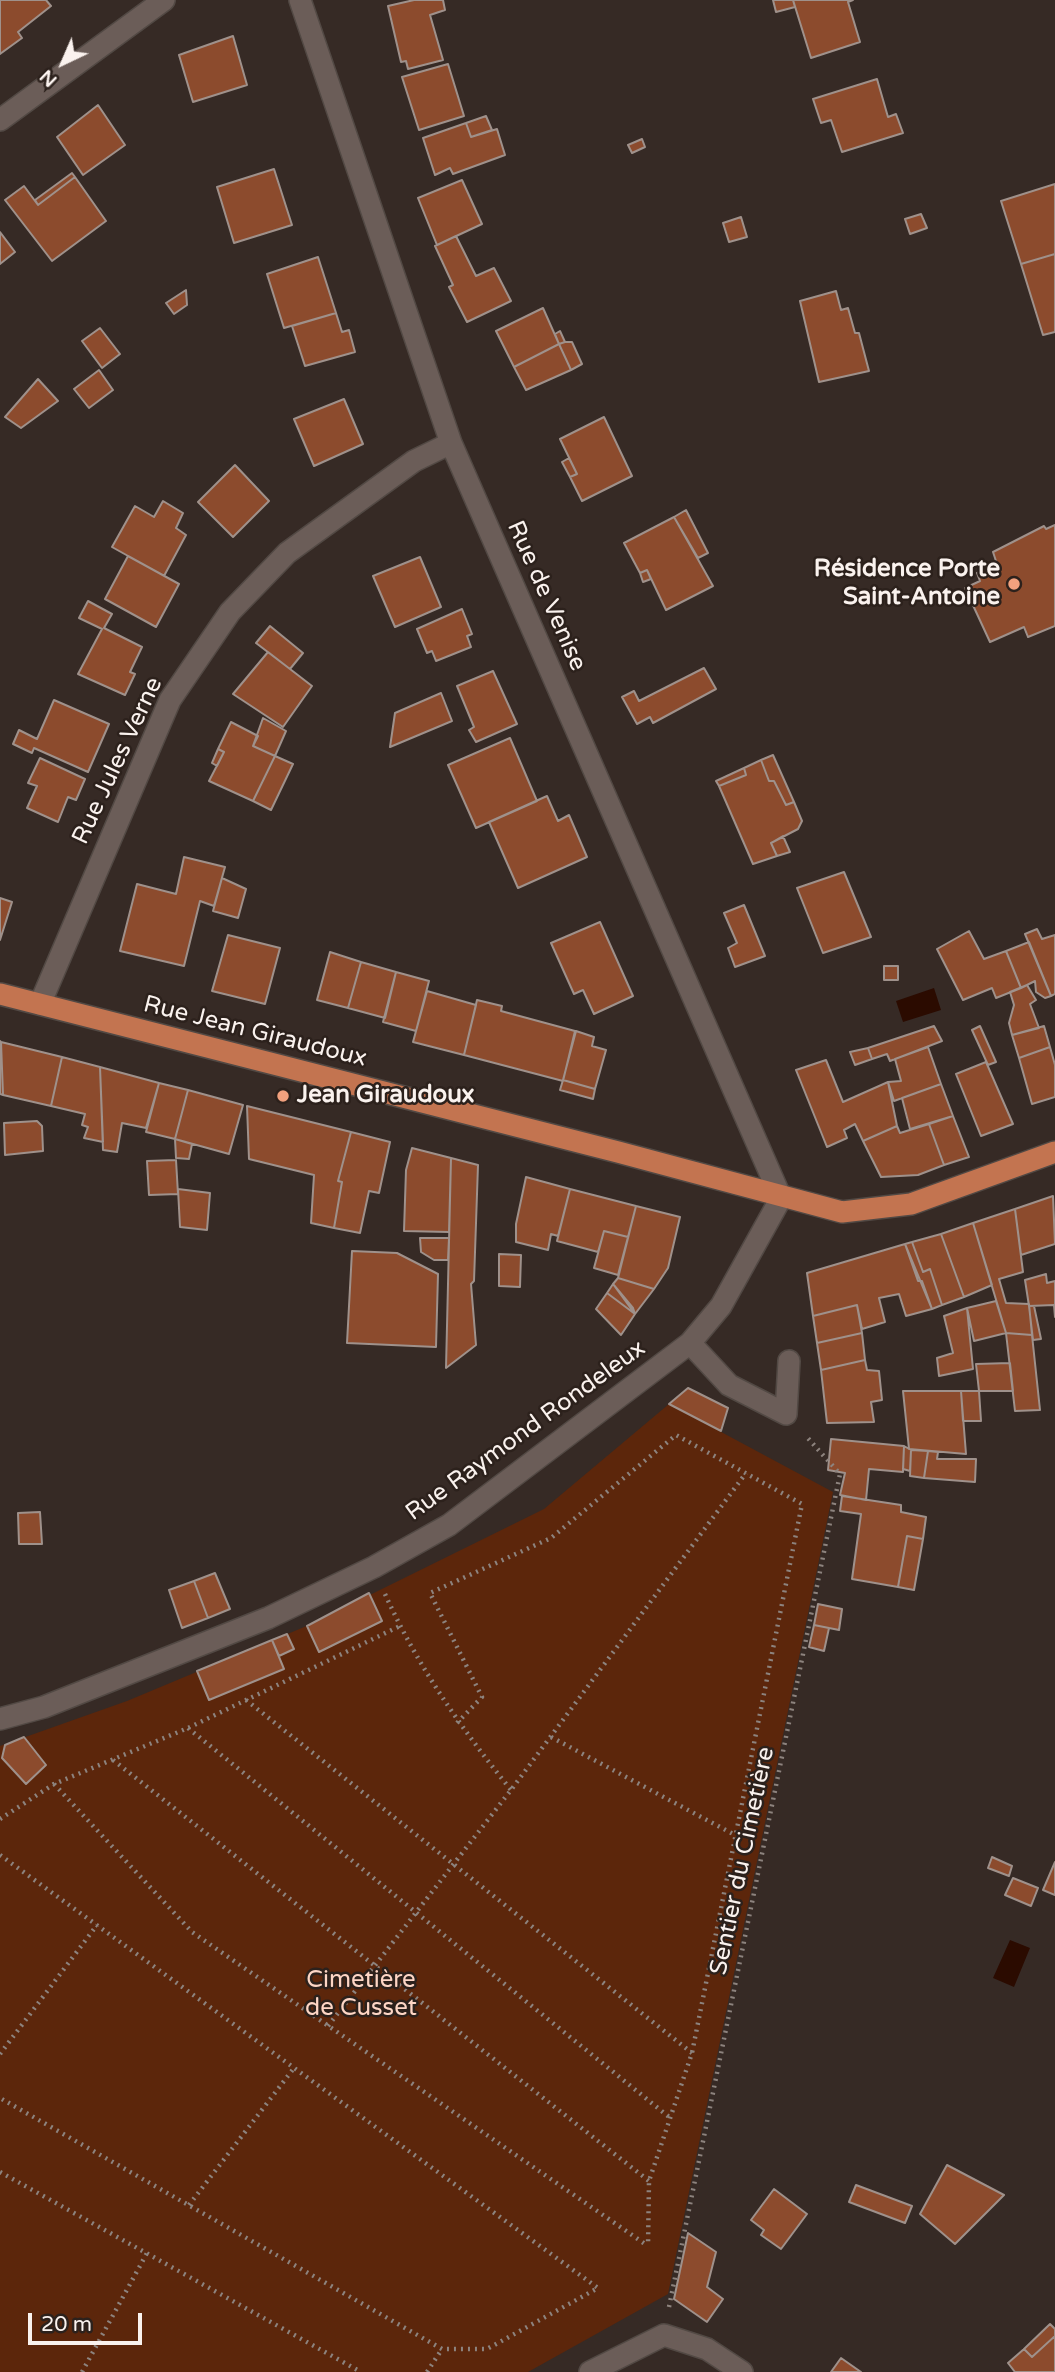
<!DOCTYPE html>
<meta charset="utf-8">
<style>
body{margin:0}
#map{position:relative;width:1055px;height:2372px;overflow:hidden;background:#362a25;font-family:"Varela Round",sans-serif}
canvas{display:block}
.north{position:absolute;left:28px;top:28px;width:70px;height:70px;-webkit-text-stroke:5px #2c211c;paint-order:stroke;rotate:224deg;font-size:19px;font-weight:700;line-height:28px;text-align:center;color:#faf2ee}
.north::after{content:'';display:block;margin:auto;width:24px;height:32px;background:#faf2ee;clip-path:polygon(50% 0,100% 100%,50% 72%,0 100%)}
.scale{position:absolute;left:28px;top:2313px;width:114px;height:32px;box-sizing:border-box;border:4px solid #faf2ee;border-top:0;padding-left:9px;font-size:21px;line-height:24px;white-space:nowrap;color:#faf2ee;-webkit-text-stroke:5px #2c211c;paint-order:stroke}
</style>
<div id="map">
<canvas width="1055" height="2372"></canvas>
<div class="north">N</div>
<div class="scale">20 m</div>
</div>
<script>
const g = document.querySelector('canvas').getContext('2d');
g.lineJoin = 'round';
function fill(path, color) {
  g.fillStyle = color;
  g.fill(path, 'evenodd');
}
function stroke(path, color, width, dash) {
  g.strokeStyle = color;
  g.lineWidth = width;
  g.lineCap = dash ? 'butt' : 'round';
  g.setLineDash(dash || []);
  g.stroke(path);
}
function drawText(font, color, halo, rows, align = 'center') {
  g.font = font + ' "Varela Round",sans-serif';
  g.lineWidth = 5;
  g.setLineDash([]);
  g.textBaseline = 'middle';
  g.strokeStyle = halo;
  g.fillStyle = color;
  for (const [text, x, y, turn = 0] of rows) {
    g.save();
    g.translate(x, y);
    g.rotate((+turn || 0) * Math.PI / 180);
    g.textAlign = isNaN(turn) ? turn : align;
    if (halo) g.strokeText(text, 0, 0);
    g.fillText(text, 0, 0);
    g.restore();
  }
}
fill(new Path2D(`
 M 669,1404 L 833,1492 L 668,2294 L 528,2372 L 0,2372 L 0,1746 L 127,1701 L 309,1625 L 544,1509 Z`), '#5c260b');
fill(new Path2D(`
 M 934,988 L 941,1010 L 903,1022 L 896,1001 Z
 M 1010,1940 L 1030,1948 L 1014,1987 L 993,1978 Z`), '#2b0b00');
const building = new Path2D(`
 M 0,0 L 46,0 L 51,6 L 18,32 L 22,38 L 0,54 Z
 M 414,0 L 443,0 L 445,10 L 430,15 L 443,60 L 408,69 L 406,61 L 401,62 L 388,6 Z
 M 773,0 L 793,0 L 795,7 L 776,12 Z
 M 793,0 L 853,0 L 848,2 L 860,42 L 811,58 Z
 M 233,36 L 247,85 L 193,102 L 179,55 Z
 M 448,64 L 464,116 L 419,130 L 402,77 Z
 M 877,79 L 888,117 L 896,114 L 903,133 L 842,152 L 831,120 L 821,123 L 813,99 Z
 M 98,105 L 125,145 L 83,175 L 57,137 Z
 M 486,116 L 492,130 L 471,137 L 466,123 Z
 M 466,123 L 471,137 L 497,129 L 505,155 L 453,174 L 450,168 L 435,175 L 423,138 Z
 M 642,139 L 645,147 L 632,153 L 628,145 Z
 M 274,169 L 292,225 L 234,243 L 217,187 Z
 M 72,173 L 75,177 L 38,205 L 35,200 Z
 M 75,177 L 106,221 L 52,261 L 5,200 L 24,186 L 38,205 Z
 M 462,180 L 482,224 L 437,245 L 418,198 Z
 M 1055,184 L 1055,254 L 1021,264 L 1001,201 Z
 M 921,214 L 927,228 L 910,234 L 905,219 Z
 M 741,217 L 747,237 L 729,242 L 723,223 Z
 M 0,232 L 15,252 L 0,264 Z
 M 456,236 L 476,276 L 494,268 L 511,301 L 467,322 L 449,287 L 453,285 L 435,246 Z
 M 1055,254 L 1055,332 L 1043,335 L 1021,264 Z
 M 318,257 L 336,313 L 284,328 L 267,274 Z
 M 186,290 L 187,305 L 174,314 L 166,303 Z
 M 836,291 L 841,310 L 848,308 L 855,333 L 859,333 L 869,371 L 819,382 L 800,301 Z
 M 543,308 L 559,344 L 514,367 L 496,331 Z
 M 336,313 L 342,332 L 349,330 L 355,352 L 305,366 L 292,326 Z
 M 100,328 L 120,354 L 102,368 L 82,341 Z
 M 560,331 L 565,342 L 559,344 L 555,334 Z
 M 565,342 L 572,342 L 582,364 L 571,370 L 559,344 Z
 M 559,344 L 571,370 L 526,390 L 514,367 Z
 M 99,370 L 113,390 L 89,408 L 74,389 Z
 M 38,379 L 58,401 L 21,428 L 5,417 Z
 M 344,399 L 363,444 L 314,466 L 294,419 Z
 M 604,417 L 632,476 L 582,501 L 570,477 L 577,474 L 560,439 Z
 M 569,458 L 577,474 L 570,477 L 562,462 Z
 M 235,465 L 269,501 L 233,537 L 198,502 Z
 M 163,501 L 183,513 L 176,528 L 186,535 L 164,576 L 112,547 L 135,506 L 154,517 Z
 M 686,510 L 708,553 L 698,558 L 674,517 Z
 M 674,517 L 713,586 L 666,610 L 647,570 L 640,573 L 624,543 Z
 M 1055,525 L 1055,626 L 1028,637 L 1024,627 L 990,642 L 965,588 L 980,581 L 977,573 L 997,564 L 993,552 L 1044,526 L 1046,529 Z
 M 128,556 L 179,584 L 156,627 L 105,599 Z
 M 420,557 L 441,607 L 395,627 L 373,576 Z
 M 647,570 L 651,579 L 643,582 L 640,573 Z
 M 88,601 L 112,614 L 104,628 L 142,647 L 130,672 L 135,674 L 125,695 L 78,674 L 102,629 L 79,618 Z
 M 462,609 L 472,634 L 467,636 L 471,647 L 436,661 L 432,651 L 427,653 L 417,629 Z
 M 270,626 L 303,653 L 290,669 L 256,643 Z
 M 268,652 L 312,686 L 283,727 L 233,694 Z
 M 704,668 L 716,689 L 653,723 L 650,717 L 637,724 L 622,697 L 634,691 L 639,701 Z
 M 493,671 L 517,724 L 476,742 L 469,730 L 474,727 L 457,686 Z
 M 441,693 L 452,721 L 390,747 L 395,713 Z
 M 54,700 L 109,724 L 88,772 L 34,748 L 32,753 L 13,744 L 19,730 L 37,739 Z
 M 263,718 L 286,731 L 275,756 L 253,746 Z
 M 231,722 L 258,736 L 253,746 L 275,756 L 253,801 L 209,781 L 224,752 L 218,749 Z
 M 510,738 L 537,801 L 476,828 L 448,765 Z
 M 218,749 L 224,752 L 217,766 L 212,763 Z
 M 773,755 L 794,802 L 786,805 L 774,781 L 769,781 L 761,760 Z
 M 275,756 L 293,764 L 271,810 L 253,801 Z
 M 40,758 L 85,779 L 76,800 L 68,797 L 58,822 L 27,808 L 37,786 L 28,783 Z
 M 761,760 L 769,781 L 774,781 L 786,805 L 794,802 L 802,821 L 798,829 L 771,843 L 777,856 L 753,864 L 719,786 L 746,775 L 744,768 Z
 M 744,768 L 746,775 L 719,786 L 716,781 Z
 M 547,796 L 558,821 L 569,815 L 587,857 L 518,888 L 489,822 Z
 M 783,836 L 790,852 L 777,856 L 771,843 Z
 M 184,857 L 225,867 L 214,906 L 200,901 L 184,966 L 120,951 L 137,884 L 176,894 Z
 M 844,872 L 871,937 L 823,953 L 797,888 Z
 M 222,878 L 246,889 L 238,918 L 213,911 Z
 M 0,898 L 12,902 L 0,940 Z
 M 744,905 L 765,956 L 735,967 L 728,948 L 737,943 L 724,913 Z
 M 600,922 L 633,996 L 594,1014 L 583,990 L 574,994 L 551,943 Z
 M 1037,929 L 1042,939 L 1055,935 L 1055,994 L 1051,996 L 1025,934 Z
 M 969,931 L 984,959 L 1006,951 L 1021,988 L 996,998 L 992,988 L 963,1000 L 937,949 Z
 M 228,935 L 280,948 L 265,1004 L 212,991 Z
 M 1029,942 L 1051,996 L 1045,998 L 1036,992 L 1035,981 L 1021,988 L 1006,951 Z
 M 330,952 L 361,962 L 348,1008 L 317,1000 Z
 M 361,962 L 396,972 L 385,1018 L 348,1008 Z
 M 884,966 L 898,966 L 898,980 L 884,980 Z
 M 396,972 L 429,981 L 416,1031 L 383,1022 Z
 M 1027,985 L 1036,1000 L 1030,1004 L 1039,1028 L 1012,1035 L 1009,1023 L 1014,1005 L 1010,992 Z
 M 427,991 L 476,1005 L 464,1055 L 413,1042 Z
 M 477,1000 L 502,1006 L 501,1011 L 575,1031 L 563,1081 L 464,1055 Z
 M 934,1026 L 942,1041 L 890,1061 L 887,1054 L 872,1059 L 868,1048 Z
 M 980,1026 L 996,1062 L 988,1065 L 972,1030 Z
 M 1044,1026 L 1050,1047 L 1019,1058 L 1012,1035 Z
 M 576,1031 L 594,1037 L 592,1046 L 606,1050 L 595,1089 L 563,1080 Z
 M 0,1041 L 1,1042 L 3,1095 L 0,1094 Z
 M 1,1042 L 62,1057 L 51,1106 L 3,1095 Z
 M 928,1047 L 941,1084 L 894,1101 L 888,1082 L 901,1081 L 895,1059 Z
 M 1050,1047 L 1055,1065 L 1055,1097 L 1032,1104 L 1019,1058 Z
 M 868,1048 L 872,1059 L 855,1065 L 850,1052 Z
 M 62,1057 L 100,1067 L 103,1142 L 84,1138 L 88,1127 L 82,1125 L 85,1114 L 51,1106 Z
 M 826,1060 L 843,1102 L 888,1082 L 897,1126 L 863,1141 L 855,1124 L 844,1130 L 847,1138 L 827,1147 L 796,1070 Z
 M 986,1062 L 1013,1124 L 981,1136 L 956,1074 Z
 M 100,1067 L 159,1083 L 146,1128 L 122,1123 L 117,1152 L 103,1150 Z
 M 563,1080 L 595,1089 L 593,1099 L 560,1090 Z
 M 159,1083 L 188,1090 L 175,1139 L 146,1132 Z
 M 941,1084 L 953,1116 L 910,1129 L 902,1098 Z
 M 188,1090 L 243,1105 L 229,1154 L 175,1139 Z
 M 247,1106 L 351,1132 L 338,1181 L 342,1182 L 334,1228 L 311,1223 L 314,1175 L 249,1159 Z
 M 953,1116 L 969,1157 L 944,1165 L 929,1124 Z
 M 37,1121 L 42,1126 L 43,1151 L 5,1155 L 4,1123 Z
 M 929,1124 L 944,1165 L 918,1175 L 881,1177 L 863,1141 L 897,1126 L 900,1133 Z
 M 351,1132 L 390,1142 L 379,1193 L 369,1191 L 360,1233 L 334,1228 L 342,1182 L 338,1181 Z
 M 175,1139 L 192,1144 L 189,1159 L 176,1158 Z
 M 412,1148 L 451,1158 L 449,1232 L 404,1231 L 406,1170 Z
 M 451,1158 L 478,1165 L 474,1281 L 471,1284 L 476,1345 L 446,1368 Z
 M 176,1160 L 178,1194 L 149,1195 L 147,1161 Z
 M 526,1177 L 570,1189 L 558,1236 L 551,1234 L 548,1250 L 516,1242 L 516,1224 Z
 M 178,1189 L 210,1193 L 207,1230 L 180,1227 Z
 M 570,1189 L 636,1206 L 628,1237 L 604,1231 L 598,1252 L 557,1241 Z
 M 1053,1196 L 1055,1244 L 1021,1255 L 1015,1209 Z
 M 636,1206 L 680,1217 L 668,1268 L 654,1289 L 618,1278 Z
 M 1015,1209 L 1023,1272 L 999,1279 L 1006,1303 L 1029,1304 L 1032,1335 L 1006,1333 L 973,1223 Z
 M 973,1223 L 992,1285 L 964,1297 L 941,1234 Z
 M 604,1231 L 628,1237 L 618,1275 L 594,1268 Z
 M 941,1234 L 964,1297 L 942,1305 L 930,1269 L 923,1272 L 912,1242 Z
 M 420,1238 L 449,1238 L 448,1260 L 434,1260 L 421,1252 Z
 M 912,1242 L 923,1272 L 930,1269 L 942,1305 L 932,1309 L 922,1281 L 918,1281 L 905,1244 Z
 M 905,1244 L 932,1309 L 906,1316 L 899,1294 L 879,1298 L 885,1322 L 862,1329 L 857,1305 L 813,1316 L 807,1273 Z
 M 352,1251 L 397,1253 L 438,1274 L 436,1347 L 347,1343 Z
 M 499,1254 L 521,1255 L 520,1287 L 499,1286 Z
 M 1046,1274 L 1047,1283 L 1055,1281 L 1055,1317 L 1054,1305 L 1029,1306 L 1025,1280 Z
 M 618,1278 L 654,1289 L 635,1314 L 613,1284 Z
 M 613,1284 L 633,1308 L 635,1314 L 607,1293 Z
 M 607,1293 L 635,1314 L 621,1335 L 596,1309 Z
 M 996,1301 L 1006,1333 L 974,1341 L 967,1308 Z
 M 857,1305 L 862,1333 L 817,1343 L 813,1316 Z
 M 1029,1306 L 1034,1306 L 1041,1339 L 1033,1340 Z
 M 967,1308 L 973,1369 L 939,1376 L 937,1358 L 953,1353 L 944,1316 Z
 M 862,1333 L 865,1360 L 821,1370 L 817,1343 Z
 M 1006,1333 L 1032,1335 L 1040,1410 L 1015,1411 Z
 M 865,1360 L 867,1370 L 879,1371 L 882,1400 L 871,1402 L 874,1422 L 827,1423 L 821,1370 Z
 M 1010,1363 L 1013,1391 L 979,1391 L 976,1364 Z
 M 688,1388 L 728,1408 L 721,1431 L 669,1404 Z
 M 903,1391 L 961,1391 L 966,1454 L 909,1449 Z
 M 961,1391 L 979,1391 L 981,1421 L 963,1421 Z
 M 831,1439 L 904,1446 L 903,1472 L 869,1469 L 866,1500 L 840,1495 L 845,1473 L 828,1470 Z
 M 904,1446 L 911,1450 L 910,1471 L 903,1469 Z
 M 911,1450 L 928,1451 L 924,1478 L 910,1476 Z
 M 928,1451 L 938,1452 L 937,1459 L 976,1459 L 975,1482 L 924,1478 Z
 M 842,1496 L 901,1505 L 901,1512 L 926,1517 L 923,1539 L 907,1536 L 898,1587 L 852,1579 L 861,1514 L 840,1511 Z
 M 40,1512 L 42,1544 L 19,1544 L 18,1513 Z
 M 907,1536 L 923,1539 L 914,1590 L 898,1587 Z
 M 215,1573 L 230,1609 L 208,1618 L 194,1581 Z
 M 194,1581 L 208,1618 L 182,1628 L 169,1590 Z
 M 369,1593 L 382,1621 L 319,1652 L 307,1626 Z
 M 818,1604 L 842,1609 L 839,1630 L 814,1625 Z
 M 814,1625 L 829,1628 L 824,1651 L 809,1647 Z
 M 287,1634 L 294,1649 L 279,1656 L 272,1640 Z
 M 272,1640 L 284,1669 L 209,1700 L 197,1671 Z
 M 24,1737 L 46,1765 L 26,1784 L 2,1758 L 5,1745 Z
 M 992,1857 L 1012,1866 L 1009,1876 L 988,1868 Z
 M 1055,1862 L 1055,1895 L 1043,1890 Z
 M 1013,1878 L 1038,1888 L 1031,1906 L 1005,1895 Z
 M 947,2165 L 1004,2195 L 955,2244 L 920,2214 Z
 M 856,2185 L 912,2206 L 905,2223 L 849,2202 Z
 M 774,2189 L 807,2214 L 781,2249 L 761,2235 L 764,2230 L 751,2220 Z
 M 688,2233 L 716,2252 L 707,2287 L 723,2299 L 707,2322 L 674,2299 Z
 M 1050,2324 L 1055,2329 L 1055,2336 L 1032,2357 L 1024,2349 Z
 M 1055,2336 L 1055,2372 L 1015,2372 L 1008,2363 L 1024,2349 L 1032,2357 Z
 M 841,2358 L 861,2372 L 831,2372 Z`);
fill(building, '#8c4b2d');
stroke(building, '#9f918b', 2);
const minor = new Path2D(`
 M 0,120 L 164,0
 M 40,1004 L 170,700 L 230,612 L 287,553 L 414,461 L 451,443
 M 690,1343 L 729,1385 L 786,1414 L 789,1361
 M 0,1719 L 44,1707 L 268,1618 L 374,1567 L 449,1525 L 690,1343 L 721,1306 L 781,1198 L 451,443 L 300,0
 M 590,2372 L 664,2335 L 707,2349 L 742,2372`);
const major = new Path2D(`
 M 0,994 L 618,1152 L 842,1212 L 911,1204 L 1055,1152`);
stroke(minor, '#524944', 24);
stroke(major, '#524944', 24);
stroke(new Path2D(`
 M 385,1594 C 418,1667 461,1728 511,1790
 M 246,1700 L 692,2053
 M 457,1723 L 482,1697 L 430,1593 L 551,1538 L 676,1435 L 802,1504 L 692,2053 L 649,2181 L 648,2246
 M 188,1728 L 669,2117
 M 551,1737 L 735,1835
 M 113,1760 L 649,2181
 M 54,1784 L 192,1932 L 648,2246
 M 0,1819 L 54,1784 L 188,1728 L 400,1626
 M 0,1855 L 598,2288 L 487,2349 L 442,2349 L 0,2098
 M 328,2026 L 511,1790 L 746,1473
 M 0,2054 L 97,1925
 M 0,2172 L 361,2372
 M 189,2205 L 294,2068
 M 669,2307 L 840,1474 L 806,1436
 M 82,2372 L 147,2253
 M 427,2372 L 442,2349`), '#8d837e', 4.5, [2, 5]);
stroke(minor, '#6b5d58', 21);
stroke(major, '#c37450', 21);
for (const [x, y, r, color] of [
 [1014,584,7,"#f2a17e"],
 [283,1096,7,"#f2a17e"]
]) {
  const dot = new Path2D();
  dot.arc(x, y, r, 0, 2 * Math.PI);
  g.fillStyle = color;
  g.fill(dot);
  stroke(dot, '#2c211c', 2.5);
}
drawText('bold 24px', '#faf2ee', '#2c211c', [
 ["Résidence Porte",1000,570],
 ["Saint-Antoine",1000,598],
 ["Jean Giraudoux",297,1096,"left"]
], 'right');
drawText('24px', '#faf2ee', '#2c211c', [
 ["Rue de Venise",546,596,66],
 ["Rue Jules Verne",118,761,-65],
 ["Rue Jean Giraudoux",255,1032,14],
 ["Rue Raymond Rondeleux",526,1431,-36],
 ["Sentier du Cimetière",743,1861,-78]
]);
drawText('24px', '#fed6c5', '#2c211c', [
 ["Cimetière",361,1981],
 ["de Cusset",361,2009]
]);
</script>
